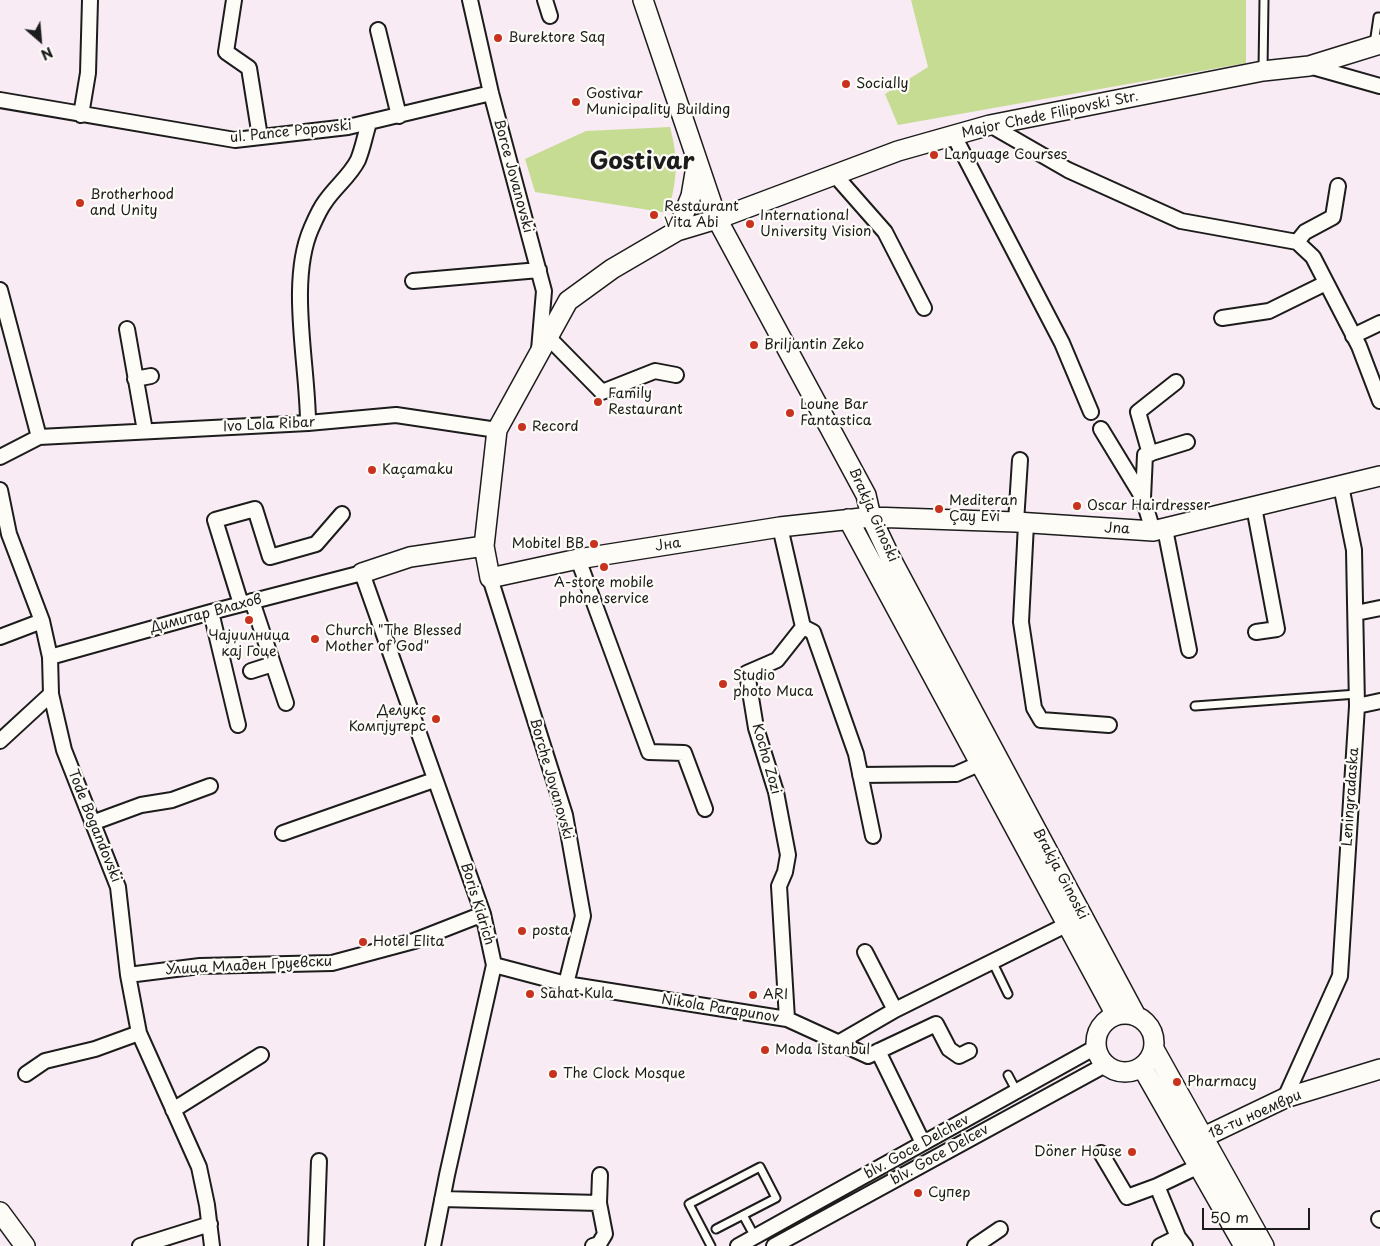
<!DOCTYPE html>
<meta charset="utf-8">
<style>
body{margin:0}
#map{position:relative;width:1380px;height:1246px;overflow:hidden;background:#f8ebf4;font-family:"Playpen Sans",sans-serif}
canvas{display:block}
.north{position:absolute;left:15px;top:15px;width:50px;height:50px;-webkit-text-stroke:4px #fdfcf7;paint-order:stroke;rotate:153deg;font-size:14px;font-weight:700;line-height:20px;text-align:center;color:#1c1c1c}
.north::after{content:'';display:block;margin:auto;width:18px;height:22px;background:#1c1c1c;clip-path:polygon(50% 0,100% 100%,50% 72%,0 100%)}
.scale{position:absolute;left:1202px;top:1208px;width:108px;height:22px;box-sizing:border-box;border:2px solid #1c1c1c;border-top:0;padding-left:6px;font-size:15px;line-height:18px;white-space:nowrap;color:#1c1c1c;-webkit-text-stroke:4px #fdfcf7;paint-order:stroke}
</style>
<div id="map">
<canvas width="1380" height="1246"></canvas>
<div class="north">N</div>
<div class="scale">50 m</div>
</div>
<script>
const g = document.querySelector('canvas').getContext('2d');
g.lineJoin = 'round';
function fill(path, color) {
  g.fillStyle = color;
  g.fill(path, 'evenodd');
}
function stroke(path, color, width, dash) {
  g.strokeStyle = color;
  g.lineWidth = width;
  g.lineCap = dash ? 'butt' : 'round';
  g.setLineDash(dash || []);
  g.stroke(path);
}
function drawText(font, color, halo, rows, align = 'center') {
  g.font = font + ' "Playpen Sans",sans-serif';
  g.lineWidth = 4.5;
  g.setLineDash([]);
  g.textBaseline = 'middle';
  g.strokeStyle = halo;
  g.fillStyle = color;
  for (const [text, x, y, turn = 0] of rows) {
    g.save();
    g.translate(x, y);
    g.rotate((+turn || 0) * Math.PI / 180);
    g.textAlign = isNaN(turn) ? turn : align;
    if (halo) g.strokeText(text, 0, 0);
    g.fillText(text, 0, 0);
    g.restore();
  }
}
fill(new Path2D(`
 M 911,0 L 1246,0 L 1246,63 L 898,125 L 885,94 L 928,67 Z
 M 670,127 C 679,161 677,179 668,213 L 535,192 L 525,159 L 586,131 Z`), '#c5dc92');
const lane = new Path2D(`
 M 1374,44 L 1378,17 L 1380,17
 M 1263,70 L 1264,0
 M 1195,706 L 1357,694
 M 993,963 L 1008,994
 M 1008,1075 L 1017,1092
 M 743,1215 L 755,1237
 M 711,1246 L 689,1204 L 760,1167 L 776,1198 L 716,1229`);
const street = new Path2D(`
 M 234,0 L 226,52 L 249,68 L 260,137
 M 470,0 L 491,93 L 544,291 L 539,350
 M 545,0 L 550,16
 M 378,30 L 399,116
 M 1309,66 L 1380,86
 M 0,100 L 235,140 L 348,127 L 491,93
 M 81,115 L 88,73 L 90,0
 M 990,125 L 1068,170 L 1181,221 L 1297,242 L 1313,257 L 1359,346 L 1380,401
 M 954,136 L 1062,343 L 1091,412
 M 834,174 L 885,232 L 924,308
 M 1297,242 L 1305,232 L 1333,217 L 1338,186
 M 413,281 L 539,270
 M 0,290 L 39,437 L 0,457
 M 1222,318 L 1269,311 L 1326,283
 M 127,329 L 145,431
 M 1353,336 L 1380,323
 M 548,337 L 602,392 L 655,371 L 676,375
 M 135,379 L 151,376
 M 308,423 C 308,366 288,282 311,229 C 315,220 319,210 325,202 C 335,187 350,176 358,160 C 363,148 365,135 369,123
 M 1101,429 L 1143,498 L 1153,531
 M 39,437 L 308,423 L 396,415 L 497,430
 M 1150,454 L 1138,412 L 1176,382
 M 0,490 L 9,534 L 42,621 L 50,657 L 51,694 L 64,750 L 118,887 L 128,975 L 139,1033 L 199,1167 L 207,1205 L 212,1246
 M 1143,498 L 1145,455 L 1187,442
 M 1254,507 L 1277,629 L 1256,632
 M 1016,522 L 1020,460
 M 1026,524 L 1021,622 L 1034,708 L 1041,720 L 1109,725
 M 780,527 L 803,627 L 777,660 L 747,673 L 756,728 L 776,792 L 788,855 L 785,872 L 779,886 L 787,1019
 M 1165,529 L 1189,650
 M 578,559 L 649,752 L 684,753 L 705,809
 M 490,578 L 565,815 L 583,916 L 566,984
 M 252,601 L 286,703
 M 241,604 L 215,520 L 255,509 L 270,557 L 316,544 L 342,514
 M 211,612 L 238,725
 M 1356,613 L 1380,608
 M 803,627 L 813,632 L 856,754 L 873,836
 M 0,637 L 42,621
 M 50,657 L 211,612 L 362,573 L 483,914 L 494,965 L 447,1175 L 433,1246
 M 251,671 L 273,664
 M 1357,706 L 1380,701
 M 0,741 L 51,694
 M 860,775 L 956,774 L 981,763
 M 92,823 L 141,805 L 172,800 L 210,786
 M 283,833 L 434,780
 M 865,952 L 895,1010
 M 494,965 L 566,984 L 787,1019 L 868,1056 L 936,1024 L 949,1049 L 959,1056 L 969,1051
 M 128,975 L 200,966 L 332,963 L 414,941 L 483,914
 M 838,1043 L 895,1010 L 1066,925
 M 878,1051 L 923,1143
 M 26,1074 L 45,1061 L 95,1049 L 139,1033
 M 1285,1098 L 1340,976 L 1357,706 L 1354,550 L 1341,486
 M 173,1110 L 261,1055
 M 1101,1153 L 1127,1197 L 1157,1186 L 1199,1166
 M 1157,1186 L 1178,1237
 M 442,1199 L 599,1203
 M 1379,1219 L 1380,1220
 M 140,1246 L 210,1224
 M 316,1246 L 319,1161
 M 593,1246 L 599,1244 L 605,1234 L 599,1203 L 600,1175
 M 738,1246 L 1096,1047
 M 774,1246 L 1105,1065
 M 975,1246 L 1000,1229
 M 1160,1246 L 1178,1237 L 1185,1246`);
const secondary = new Path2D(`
 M 643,0 L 717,219 L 866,495 L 871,517 L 890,557 L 1136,1016
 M 1380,44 L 1309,66 L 1263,71 L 990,125 L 898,151 L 717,219 L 677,231 L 612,269 L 568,301 L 497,430 L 484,546 L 490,578 L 578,559 L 780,527 L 871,517 L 1016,522 L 1153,531 L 1380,476
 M 677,231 L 691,196 L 697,161
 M 848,519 L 1116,1015
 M 362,573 L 410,557 L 484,546
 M1096 1043a29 29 0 1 1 58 0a29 29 0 1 1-58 0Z
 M 1154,1049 L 1264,1246
 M 1142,1067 L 1244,1246
 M 1187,1145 L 1285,1098 L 1380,1069
 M 0,1212 L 25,1246`);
stroke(lane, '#1c1c1c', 11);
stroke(street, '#1c1c1c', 18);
stroke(secondary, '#1c1c1c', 22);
stroke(lane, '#fdfcf7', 7);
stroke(street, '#fdfcf7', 14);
stroke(secondary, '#fdfcf7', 19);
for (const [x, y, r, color] of [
 [498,38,5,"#c8321e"],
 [846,84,5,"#c8321e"],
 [576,102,5,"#c8321e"],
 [934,155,5,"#c8321e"],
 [80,203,5,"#c8321e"],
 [654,215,5,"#c8321e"],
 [750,224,5,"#c8321e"],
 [754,345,5,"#c8321e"],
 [598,402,5,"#c8321e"],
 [790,413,5,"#c8321e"],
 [522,427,5,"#c8321e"],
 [372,470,5,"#c8321e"],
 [1077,506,5,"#c8321e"],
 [939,509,5,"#c8321e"],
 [594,544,5,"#c8321e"],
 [604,567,5,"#c8321e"],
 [249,620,5,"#c8321e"],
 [315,639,5,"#c8321e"],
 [723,684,5,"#c8321e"],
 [436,719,5,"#c8321e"],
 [522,931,5,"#c8321e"],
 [363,942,5,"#c8321e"],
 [530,994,5,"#c8321e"],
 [753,995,5,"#c8321e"],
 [765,1050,5,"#c8321e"],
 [553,1074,5,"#c8321e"],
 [1177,1082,5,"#c8321e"],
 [1132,1152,5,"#c8321e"],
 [918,1193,5,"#c8321e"]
]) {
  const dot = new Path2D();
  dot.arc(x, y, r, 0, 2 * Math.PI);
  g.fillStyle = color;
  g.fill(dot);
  stroke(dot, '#fdfcf7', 2);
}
drawText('14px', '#1c1c1c', '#fdfcf7', [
 ["Burektore Saq",508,38],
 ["Socially",856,84],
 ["Gostivar",586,94],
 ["Municipality Building",586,110],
 ["Language Courses",944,155],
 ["Brotherhood",90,195],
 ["and Unity",90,211],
 ["Restaurant",664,207],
 ["Vita Abi",664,223],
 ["International",760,216],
 ["University Vision",760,232],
 ["Briljantin Zeko",764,345],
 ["Family",608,394],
 ["Restaurant",608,410],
 ["Loune Bar",800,405],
 ["Fantastica",800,421],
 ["Record",532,427],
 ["Kaçamaku",382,470],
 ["Mediteran",949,501],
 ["Çay Evi",949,517],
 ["Oscar Hairdresser",1087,506],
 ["Mobitel BB",584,544,"right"],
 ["A-store mobile",604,583,"center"],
 ["phone service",604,599,"center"],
 ["Church \"Тhe Blessed",325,631],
 ["Mother of God\"",325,647],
 ["Чајџилница",249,636,"center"],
 ["кај Гоце",249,652,"center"],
 ["Studio",733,676],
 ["photo Muca",733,692],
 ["Делукс",426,711,"right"],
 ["Компјутерс",426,727,"right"],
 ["posta",532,931],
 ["Hotel Elita",373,942],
 ["Sahat Kula",540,994],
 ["ARI",763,995],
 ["Moda Istanbul",775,1050],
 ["The Clock Mosque",563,1074],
 ["Pharmacy",1187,1082],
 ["Döner House",1122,1152,"right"],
 ["Супер",928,1193]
], 'left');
drawText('14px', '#1c1c1c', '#fdfcf7', [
 ["Major Chede Filipovski Str.",1050,115,-12],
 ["ul. Pance Popovski",291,132,-6],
 ["Borce Jovanovski",513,176,75],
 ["Ivo Lola Ribar",269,425,-3],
 ["Brakja Ginoski",873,515,66],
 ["Jna",1117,529,3],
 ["Јна",668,545,-9],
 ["Димитар Влахов",206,614,-15],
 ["Kocho Zozi",766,759,74],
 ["Borche Jovanovski",551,779,74],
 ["Leningradaska",1351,797,-86],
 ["Tode Bogandovski",94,826,68],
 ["Brakja Ginoski",1060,874,62],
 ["Boris Kidrich",477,904,73],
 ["Улица Младен Груевски",249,966,-3],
 ["Nikola Parapunov",720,1009,9],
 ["18-ти ноември",1255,1115,-24],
 ["blv. Goce Delchev",917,1147,-29],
 ["blv. Goce Delcev",940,1155,-29]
]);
drawText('bold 24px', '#1c1c1c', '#fdfcf7', [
 ["Gostivar",642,162]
]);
</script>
